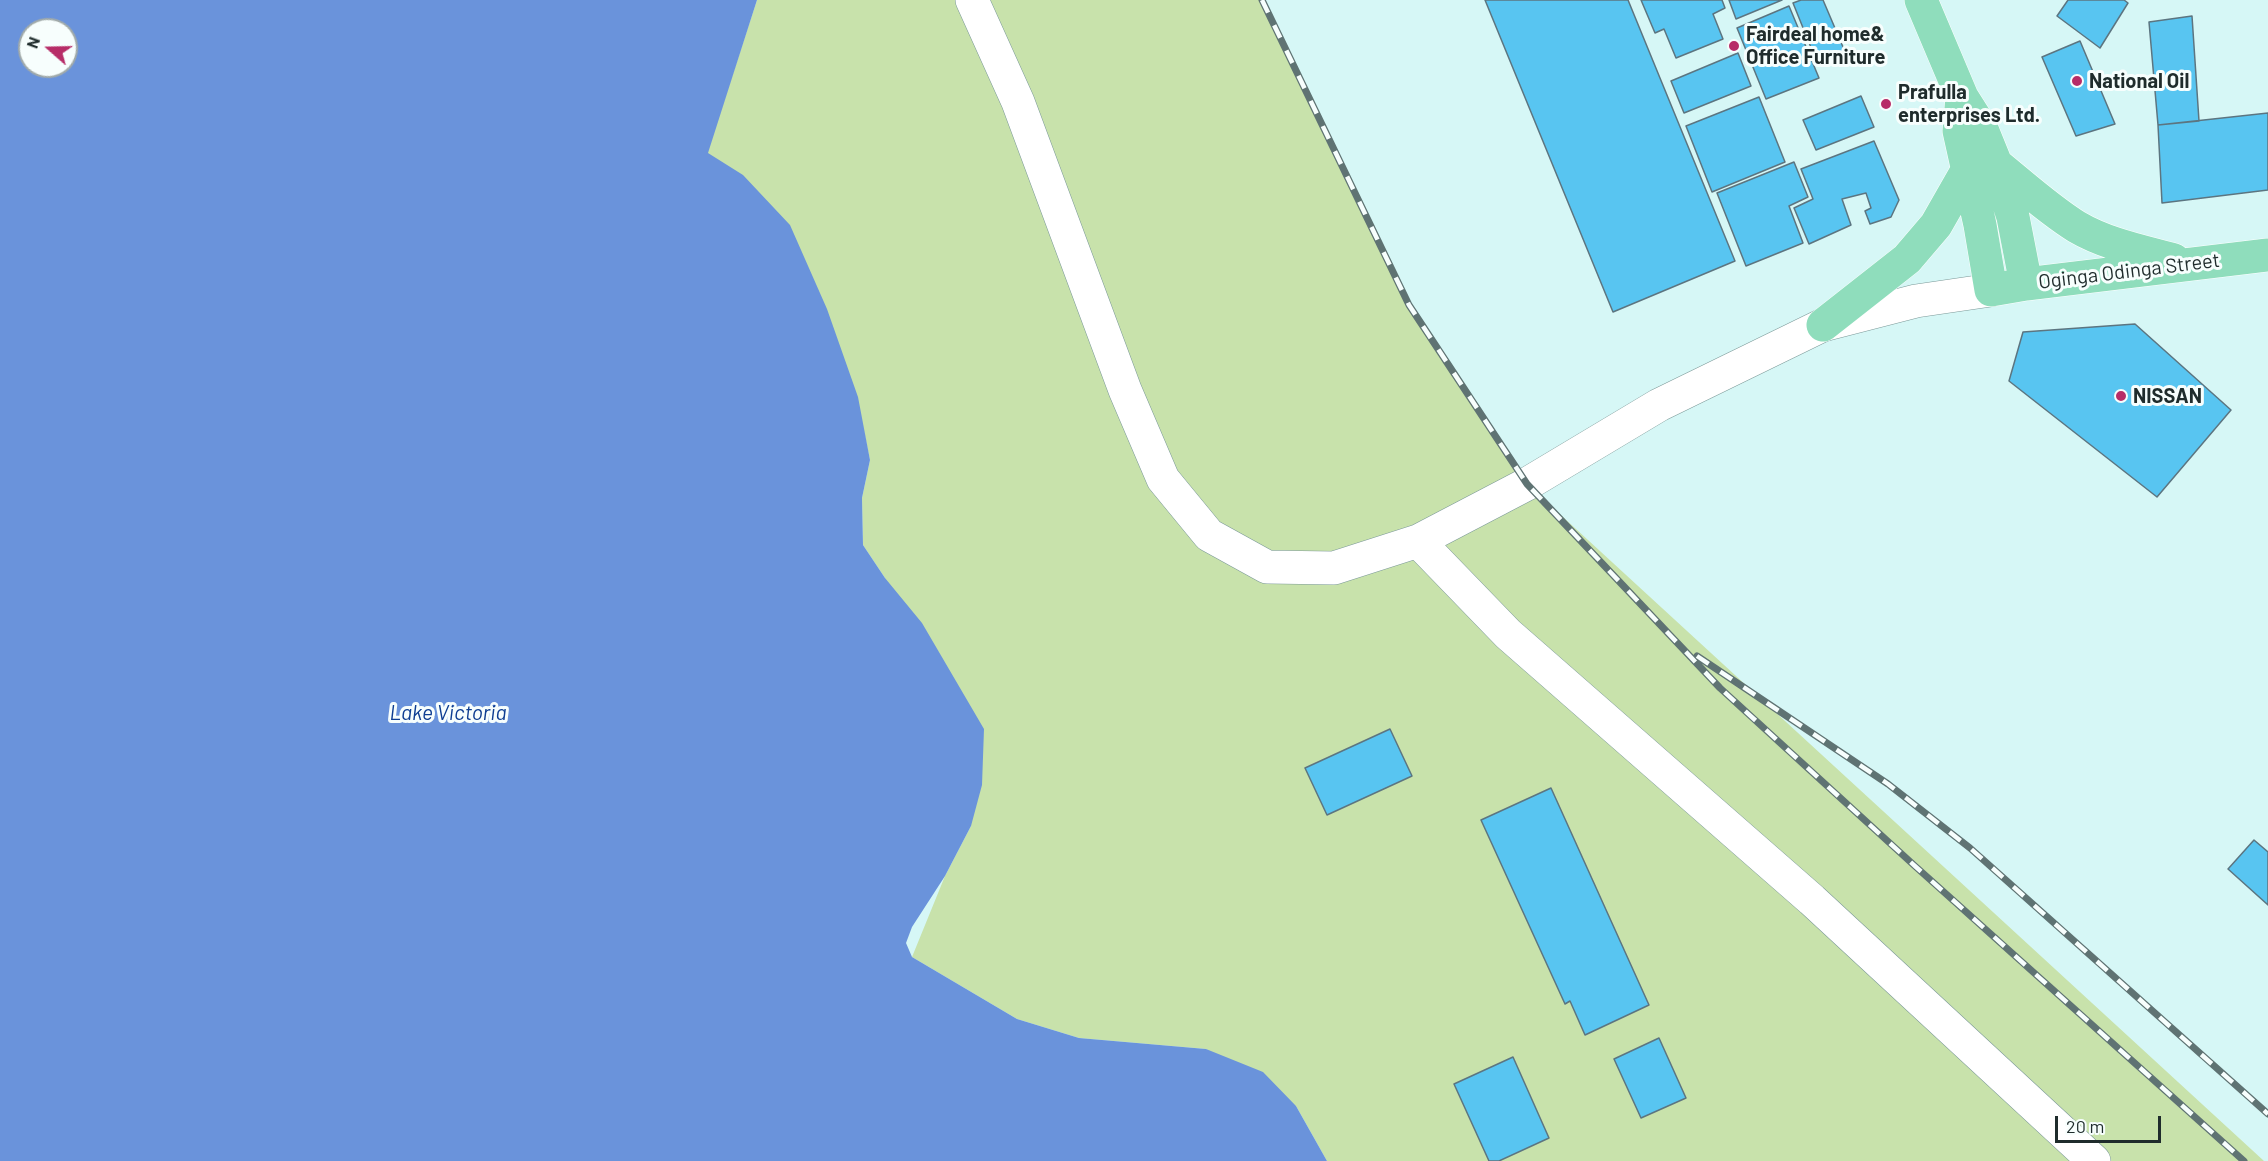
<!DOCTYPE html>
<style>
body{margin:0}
#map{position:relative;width:2268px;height:1161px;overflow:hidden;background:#d6f7f6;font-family:Barlow,sans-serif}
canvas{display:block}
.north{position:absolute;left:18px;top:18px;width:60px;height:60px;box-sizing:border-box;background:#f7fefd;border:2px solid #a1aaa9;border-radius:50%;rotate:290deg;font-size:16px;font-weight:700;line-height:24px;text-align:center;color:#1f2c2c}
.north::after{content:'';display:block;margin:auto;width:21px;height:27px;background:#b72d68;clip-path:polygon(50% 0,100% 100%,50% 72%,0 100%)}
.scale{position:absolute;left:2055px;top:1116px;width:106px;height:27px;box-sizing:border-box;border:3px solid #1f2c2c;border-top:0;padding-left:8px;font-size:18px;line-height:21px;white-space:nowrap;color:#1f2c2c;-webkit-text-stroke:4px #f7fefd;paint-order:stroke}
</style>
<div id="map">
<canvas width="2268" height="1161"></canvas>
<div class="north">N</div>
<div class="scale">20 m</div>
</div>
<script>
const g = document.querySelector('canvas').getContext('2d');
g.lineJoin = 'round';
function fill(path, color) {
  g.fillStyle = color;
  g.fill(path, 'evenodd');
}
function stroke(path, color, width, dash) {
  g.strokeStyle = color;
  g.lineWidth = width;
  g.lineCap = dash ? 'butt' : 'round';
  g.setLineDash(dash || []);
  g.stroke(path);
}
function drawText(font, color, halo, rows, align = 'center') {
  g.font = font + ' Barlow,sans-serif';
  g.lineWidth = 6;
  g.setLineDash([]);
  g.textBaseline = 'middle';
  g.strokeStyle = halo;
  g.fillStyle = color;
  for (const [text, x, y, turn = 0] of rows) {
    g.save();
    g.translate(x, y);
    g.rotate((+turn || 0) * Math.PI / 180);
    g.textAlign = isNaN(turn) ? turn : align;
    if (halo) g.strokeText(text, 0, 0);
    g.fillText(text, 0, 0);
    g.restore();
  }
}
fill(new Path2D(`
 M 757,0 L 1262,0 L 1409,305 L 1462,391 L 1527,484 L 2264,1161 L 1327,1161 L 1296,1106 L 1206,1049 L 1079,1038 L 1017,1019 L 912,957 L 945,876 L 971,826 L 885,578 L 863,545 L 862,498 L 870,460 L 861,417 L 799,247 L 707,153 Z`), '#c8e2ab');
fill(new Path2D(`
 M 0,0 L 757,0 L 708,153 L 743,175 L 790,225 L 827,309 L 858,397 L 870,460 L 862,498 L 863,545 L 885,578 L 922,623 L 984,729 L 982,785 L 971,826 L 945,876 L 912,927 L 906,943 L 912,957 L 1017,1019 L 1079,1038 L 1206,1049 L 1263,1072 L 1296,1106 L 1327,1161 L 0,1161 ZM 30,30 L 66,30 L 66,66 L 30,66 Z`), '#6a93db');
const building = new Path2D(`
 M 1485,0 L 1628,0 L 1735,261 L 1613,312 Z
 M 1641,0 L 1722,0 L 1725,8 L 1713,14 L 1723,39 L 1676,58 L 1664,29 L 1655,33 Z
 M 1729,0 L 1782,0 L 1736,19 Z
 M 1801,0 L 1823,0 L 1846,54 L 1818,65 L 1793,3 Z
 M 2068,0 L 2124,0 L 2128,3 L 2100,48 L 2057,16 Z
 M 1789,6 L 1819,78 L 1766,99 L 1737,28 Z
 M 2192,16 L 2199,121 L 2158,125 L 2149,22 Z
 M 2080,41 L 2115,124 L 2076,136 L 2042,57 Z
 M 1738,53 L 1751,86 L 1684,113 L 1671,81 Z
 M 1861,96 L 1874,127 L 1816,150 L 1803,120 Z
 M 1759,97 L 1785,162 L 1712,192 L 1686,126 Z
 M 2268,113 L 2268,190 L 2162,203 L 2158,125 Z
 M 1874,141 L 1899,200 L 1891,217 L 1870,224 L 1865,211 L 1871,208 L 1866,193 L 1842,199 L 1851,225 L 1809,244 L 1794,208 L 1813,199 L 1801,169 Z
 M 1794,162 L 1808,197 L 1789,206 L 1803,243 L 1746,266 L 1717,193 Z
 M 2135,324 L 2231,410 L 2157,497 L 2009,381 L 2023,332 Z
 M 1390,729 L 1412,776 L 1327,815 L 1305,768 Z
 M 1551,788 L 1649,1005 L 1585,1035 L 1570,1001 L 1565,1004 L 1481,820 Z
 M 2254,840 L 2268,852 L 2268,905 L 2228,869 Z
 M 1659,1038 L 1686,1098 L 1641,1118 L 1614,1059 Z
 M 1513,1057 L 1549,1138 L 1499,1161 L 1489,1161 L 1454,1084 Z`);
fill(building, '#58c5f1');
stroke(building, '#5c7580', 1.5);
const minor = new Path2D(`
 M 972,0 L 1018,102 L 1125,390 L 1163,479 L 1209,535 L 1267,567 L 1334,568 L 1418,541 L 1527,484 L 1659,405 L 1823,325 L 1916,301 L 1991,290
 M 1418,541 L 1508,634 L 1812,900 L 2094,1161`);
const major = new Path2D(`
 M 1921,0 L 1962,97 L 1981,127 L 1996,164 L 2013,217 L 2026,284
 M 1962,97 L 1959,131 L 1980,225 L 1991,290 L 2026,284 L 2268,255
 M 1996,164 C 2022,185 2048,209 2077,227 C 2106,244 2141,251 2174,260
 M 1823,325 L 1907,259 L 1936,225 L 1968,169`);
stroke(minor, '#7b9998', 34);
stroke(major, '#fff', 34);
stroke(minor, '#fff', 33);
stroke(major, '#8fddbc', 33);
const rail = new Path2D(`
 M 1262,0 L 1409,305 L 1527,484 L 1720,688 L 1916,867 L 2244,1161
 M 1697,656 L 1888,784 L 1970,848 L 2268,1114`);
stroke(rail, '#5f7373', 7);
stroke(rail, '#f7fefd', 4.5, [14]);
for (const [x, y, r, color] of [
 [1734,46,6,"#b72d68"],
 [2077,81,6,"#b72d68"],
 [1886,104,6,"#b72d68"],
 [2121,396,6,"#b72d68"]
]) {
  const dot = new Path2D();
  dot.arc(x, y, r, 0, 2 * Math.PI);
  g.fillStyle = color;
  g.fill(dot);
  stroke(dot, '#f7fefd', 2);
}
drawText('bold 20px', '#1f2c2c', '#f7fefd', [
 ["Fairdeal home&",1746,34],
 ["Office Furniture",1746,57],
 ["National Oil",2089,81],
 ["Prafulla",1898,92],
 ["enterprises Ltd.",1898,115],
 ["NISSAN",2133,396]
], 'left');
drawText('20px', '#1f2c2c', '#f7fefd', [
 ["Oginga Odinga Street",2129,271,-7]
]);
drawText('italic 21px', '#0e3e92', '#f7fefd', [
 ["Lake Victoria",448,713]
]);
</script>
